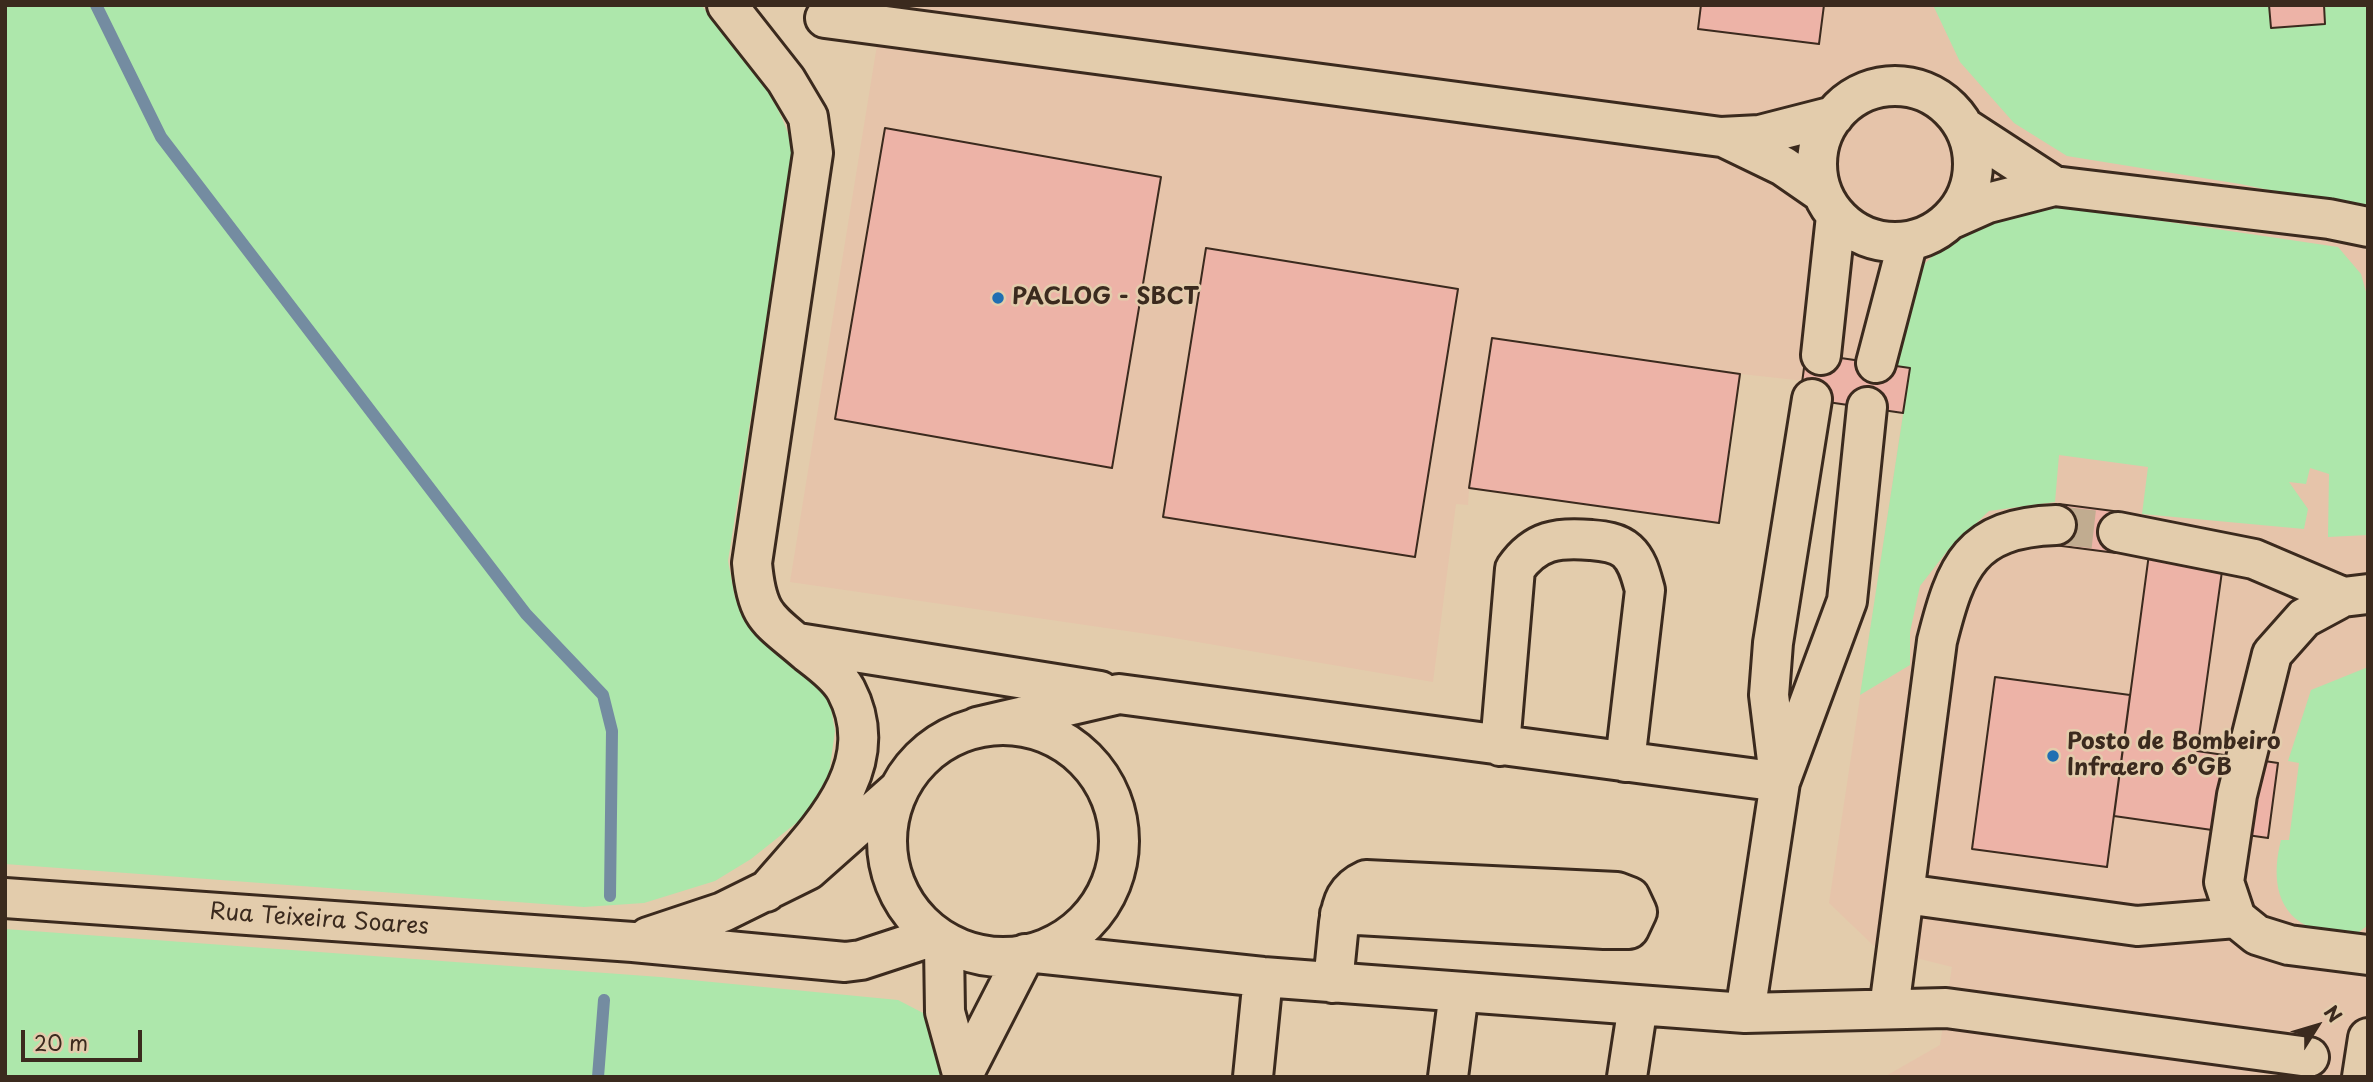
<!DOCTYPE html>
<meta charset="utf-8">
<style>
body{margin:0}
#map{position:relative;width:2373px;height:1082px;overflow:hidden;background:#e3ccac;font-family:"Playpen Sans",sans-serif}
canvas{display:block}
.frame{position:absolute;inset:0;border:7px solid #3b2a1e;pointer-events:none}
.north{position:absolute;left:2282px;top:991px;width:70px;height:70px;-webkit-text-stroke:5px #e3ccac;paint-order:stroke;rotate:53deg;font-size:19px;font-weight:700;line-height:28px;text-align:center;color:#3b2a1e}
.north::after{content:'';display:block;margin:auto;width:24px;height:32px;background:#3b2a1e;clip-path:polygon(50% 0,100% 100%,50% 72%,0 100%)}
.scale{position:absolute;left:21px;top:1030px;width:121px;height:32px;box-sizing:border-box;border:4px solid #3b2a1e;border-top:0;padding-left:9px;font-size:21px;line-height:24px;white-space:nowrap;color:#3b2a1e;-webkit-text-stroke:5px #e3ccac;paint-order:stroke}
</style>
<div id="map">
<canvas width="2373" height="1082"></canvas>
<div class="frame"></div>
<div class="north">N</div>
<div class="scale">20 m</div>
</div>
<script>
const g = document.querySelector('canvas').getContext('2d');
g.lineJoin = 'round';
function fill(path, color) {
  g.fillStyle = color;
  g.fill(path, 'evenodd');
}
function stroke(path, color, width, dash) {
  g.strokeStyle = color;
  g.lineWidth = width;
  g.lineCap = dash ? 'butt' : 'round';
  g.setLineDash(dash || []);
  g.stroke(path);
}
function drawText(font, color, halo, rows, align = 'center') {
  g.font = font + ' "Playpen Sans",sans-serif';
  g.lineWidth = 5;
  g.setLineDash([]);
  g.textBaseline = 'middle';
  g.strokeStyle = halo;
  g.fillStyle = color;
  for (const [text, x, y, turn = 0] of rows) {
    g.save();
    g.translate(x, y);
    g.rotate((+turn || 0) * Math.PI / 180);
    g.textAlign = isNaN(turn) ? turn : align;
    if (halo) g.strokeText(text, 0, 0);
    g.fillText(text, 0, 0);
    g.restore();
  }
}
fill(new Path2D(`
 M 818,5 L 2368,5 L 2368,1077 L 1884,1077 L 1940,1045 L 1952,967 L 1876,948 L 1829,903 L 1906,392 L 1741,374 L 1719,523 L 1469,489 L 1468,505 L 1456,504 L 1433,682 L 1168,637 L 790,582 L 877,45 L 814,32 Z`), '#e6c4aa');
fill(new Path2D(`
 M 5,5 L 701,5 C 738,51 780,93 793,151 L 728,561 L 735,598 L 754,628 L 828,692 L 835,731 L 829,774 L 805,816 L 751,859 L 715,881 L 644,903 L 584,907 L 5,864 Z
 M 1933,5 L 2368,5 L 2368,210 L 2240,184 L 2067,156 L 2014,123 L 1960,62 Z
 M 2040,203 L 2338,247 L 2361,274 L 2368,299 L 2368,535 L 2328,537 L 2329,474 L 2310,468 L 2306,484 L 2289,482 L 2308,509 L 2304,529 L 2142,514 L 2148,467 L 2059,455 L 2055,502 L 1989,511 L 1948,550 L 1920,586 L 1910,632 L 1910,665 L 1860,695 L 1910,369 L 1884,365 L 1905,283 L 1948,241 L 2003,206 Z
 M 2368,667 L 2368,925 L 2350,939 C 2336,934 2320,932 2307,926 C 2273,909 2273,871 2281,840 L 2289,840 L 2299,763 L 2288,761 L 2311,690 Z
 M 5,929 L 660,977 L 898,1000 L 927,1015 L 947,1077 L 5,1077 Z`), '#ade7ab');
stroke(new Path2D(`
 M 96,5 L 161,137 L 526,614 L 603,695 L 612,731 L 610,896
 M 598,1077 L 604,1000`), '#748ca1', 12);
const building = new Path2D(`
 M 1701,5 L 1824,5 L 1819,44 L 1698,29 Z
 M 2269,5 L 2324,5 L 2325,24 L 2271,28 Z
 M 885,128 L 1161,177 L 1112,468 L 835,419 Z
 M 1206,248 L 1458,289 L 1415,557 L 1163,517 Z
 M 1492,338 L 1740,374 L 1719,523 L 1469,488 Z
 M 1806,353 L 1910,368 L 1903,413 L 1800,398 Z
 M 2059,504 L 2121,512 L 2116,553 L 2054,545 Z
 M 2149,554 L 2223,564 L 2197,751 L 2278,763 L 2268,838 L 2114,816 Z
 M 1995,677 L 2130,695 L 2107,867 L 1972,849 Z`);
fill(building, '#edb3a7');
stroke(building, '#3b2a1e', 2);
stroke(new Path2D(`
 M 2056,525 L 2118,532`), '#c1ac90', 38, [38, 19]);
const minor = new Path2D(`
 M 727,5 L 786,80 L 808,117 L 813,153 L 752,563 C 757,619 769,619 808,653 C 821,663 838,675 846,690 C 888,770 813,836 766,892
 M 825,18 L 1721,137 L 1760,135 L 1834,116
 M1817 164a78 78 0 1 1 156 0a78 78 0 1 1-156 0Z
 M 1965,128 L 2054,186
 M 1723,137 L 1783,166 L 1822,193
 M 1952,219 L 1988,203 L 2054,186 L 2329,219 L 2368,227
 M 1821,355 L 1836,216
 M 1876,363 L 1908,241
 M 2118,532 L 2254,559 L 2343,597
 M 2368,594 L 2343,597 L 2304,618 L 2272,654 L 2237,795 L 2224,882 L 2236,918 L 2257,935 L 2289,945 L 2368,955
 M 798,643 L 1100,691
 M887 841a116 116 0 1 1 232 0a116 116 0 1 1-232 0Z
 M 977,727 L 1119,694 L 1780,782
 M 1500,746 L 1515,569 C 1535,540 1558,537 1591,540 C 1603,541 1617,542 1627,551 C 1638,561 1641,576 1645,590 L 1625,762
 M 1779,777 L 1769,695 L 1773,643 L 1812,399
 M 1905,894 L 2137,926 L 2236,918
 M 5,898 L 633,942 L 845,962 L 861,960 L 931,937
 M 648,937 L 723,912 L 808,870 L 897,791
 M 944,946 L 945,1012 L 963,1077
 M 1036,953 L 1263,977 L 1745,1013 L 1946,1008 L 2309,1057
 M 1333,983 L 1339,923 C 1342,902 1346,889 1366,880 L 1617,892 L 1630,897 L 1637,912 L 1629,929 L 1604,929 L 1340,914
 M 1889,1009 L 1937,641 C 1956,566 1970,528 2056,525
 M 1745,1013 L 1780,782 L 1847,601 L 1867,407
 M 963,1075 L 1025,954
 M 1253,1077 L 1263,977
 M 1448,1077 L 1459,992
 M 1627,1077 L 1638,1005
 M 2362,1077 L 2368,1038`);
stroke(minor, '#3b2a1e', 44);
stroke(minor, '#e3ccac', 38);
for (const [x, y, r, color] of [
 [998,298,7,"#1f6fb2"],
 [2053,756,7,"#1f6fb2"]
]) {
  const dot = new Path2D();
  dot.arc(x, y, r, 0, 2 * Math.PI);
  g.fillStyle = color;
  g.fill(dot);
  stroke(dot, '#e3ccac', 2.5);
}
drawText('bold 23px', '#3b2a1e', '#e3ccac', [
 ["PACLOG - SBCT",1012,298],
 ["Posto de Bombeiro",2067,743],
 ["Infraero 6ºGB",2067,769]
], 'left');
drawText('23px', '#3b2a1e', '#e3ccac', [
 ["Rua Teixeira Soares",319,920,4]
]);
</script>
